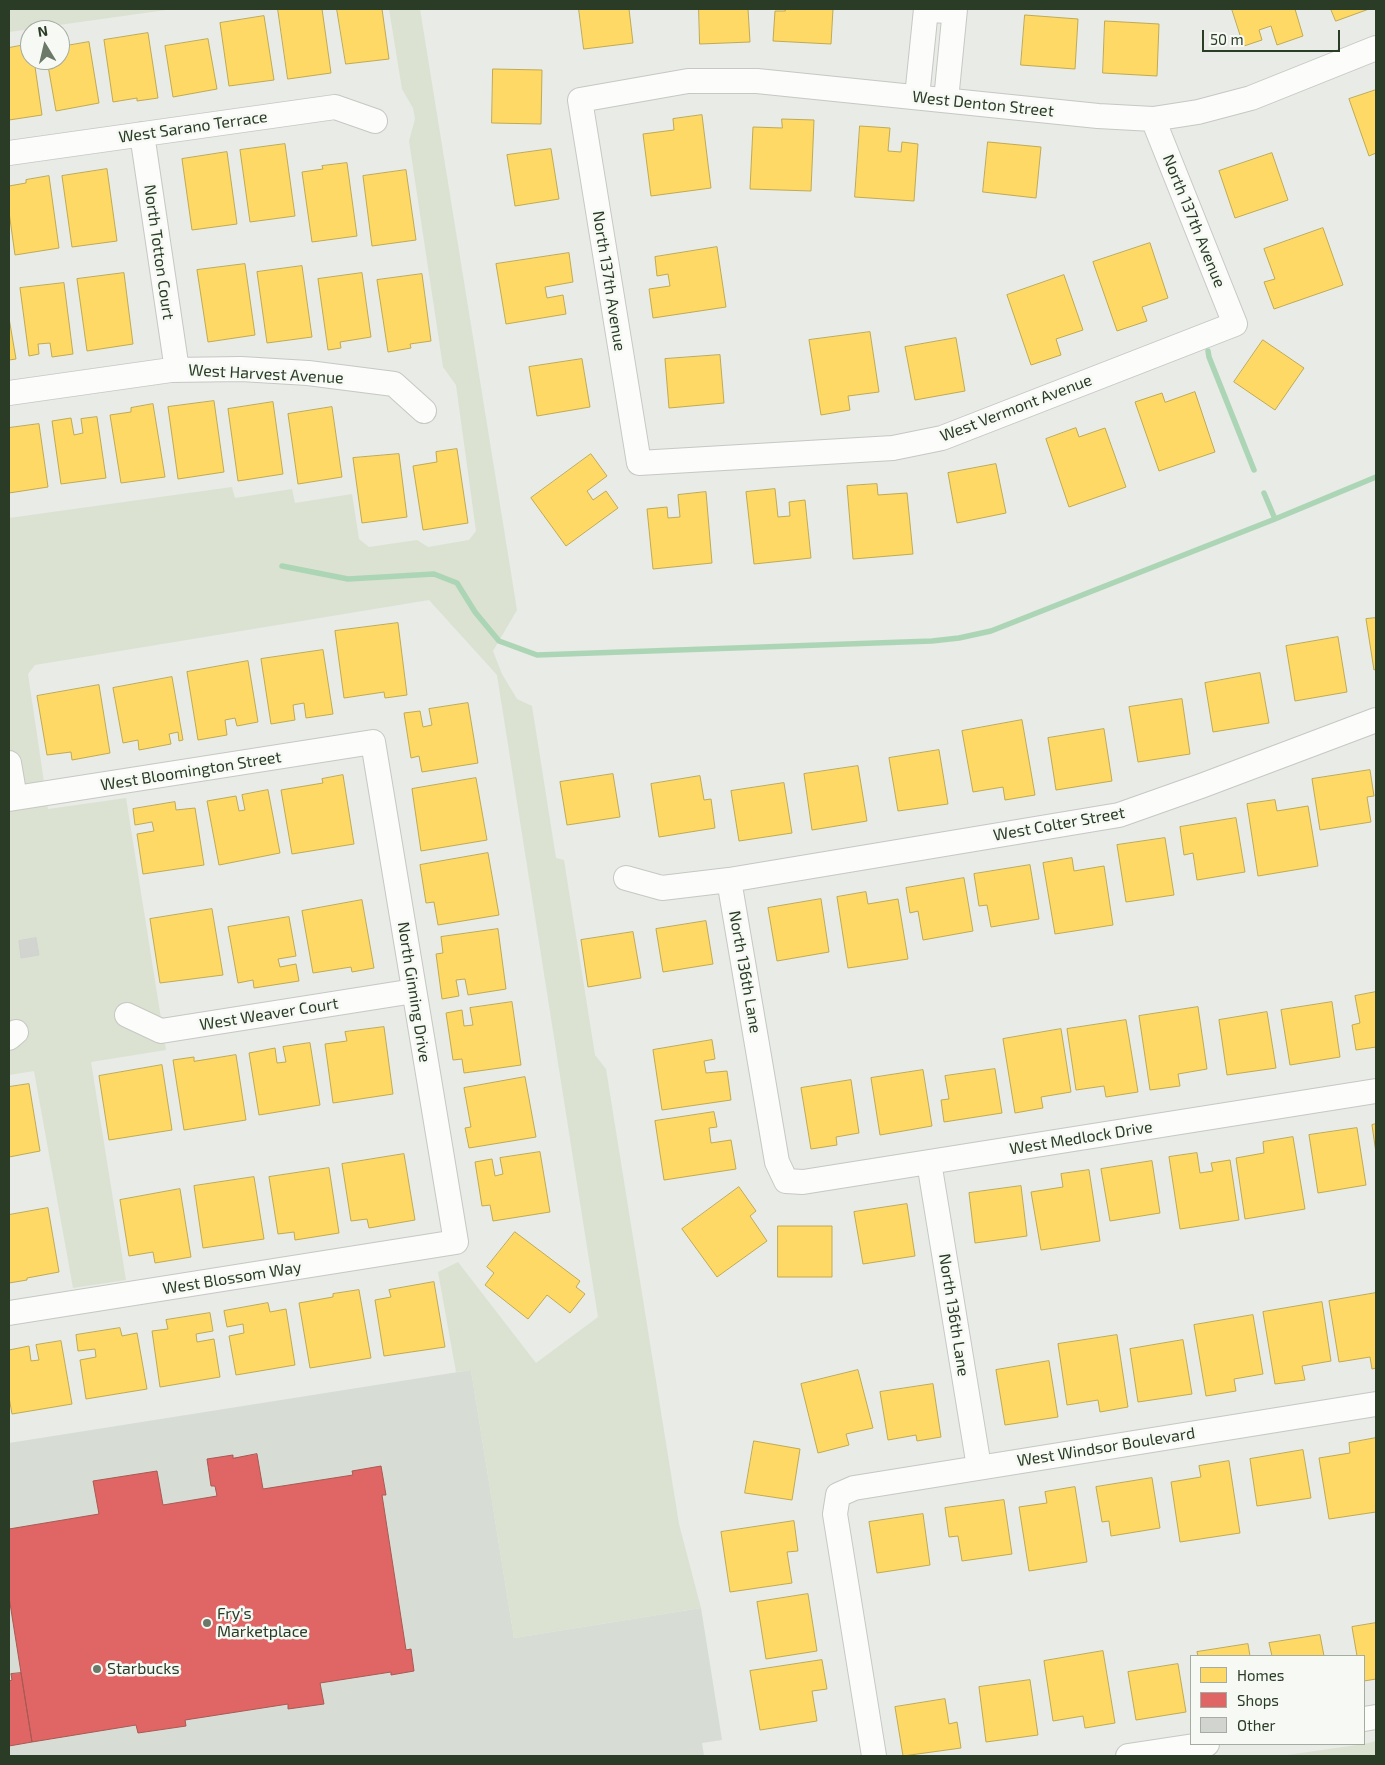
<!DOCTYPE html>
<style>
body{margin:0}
#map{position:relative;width:1385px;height:1765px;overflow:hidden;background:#e8ebe6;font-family:"Exo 2",sans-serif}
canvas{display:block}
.frame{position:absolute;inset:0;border:10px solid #2a3c25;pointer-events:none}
.legend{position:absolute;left:1190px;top:1655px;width:175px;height:90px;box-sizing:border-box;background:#f7f9f5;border:1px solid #a5ada2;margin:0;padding:6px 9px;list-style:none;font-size:15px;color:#2a3c25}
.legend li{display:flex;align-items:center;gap:10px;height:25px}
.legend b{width:25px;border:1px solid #a5ada2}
.north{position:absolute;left:20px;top:20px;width:50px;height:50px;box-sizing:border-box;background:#f7f9f5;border:1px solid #a5ada2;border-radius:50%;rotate:351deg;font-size:14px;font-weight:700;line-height:20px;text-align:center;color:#2a3c25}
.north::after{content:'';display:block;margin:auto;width:18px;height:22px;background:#6c7969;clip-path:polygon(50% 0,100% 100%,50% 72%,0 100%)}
.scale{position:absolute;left:1202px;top:30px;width:138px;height:22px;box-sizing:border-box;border:2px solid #2a3c25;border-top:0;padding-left:6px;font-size:15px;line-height:18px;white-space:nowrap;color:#2a3c25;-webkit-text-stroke:4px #f7f9f5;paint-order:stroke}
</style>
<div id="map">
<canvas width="1385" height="1765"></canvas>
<div class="frame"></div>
<ul class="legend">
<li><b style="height:14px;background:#ffd966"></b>Homes</li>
<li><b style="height:14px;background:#e06666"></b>Shops</li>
<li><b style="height:14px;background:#d1d4cf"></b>Other</li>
</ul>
<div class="north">N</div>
<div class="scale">50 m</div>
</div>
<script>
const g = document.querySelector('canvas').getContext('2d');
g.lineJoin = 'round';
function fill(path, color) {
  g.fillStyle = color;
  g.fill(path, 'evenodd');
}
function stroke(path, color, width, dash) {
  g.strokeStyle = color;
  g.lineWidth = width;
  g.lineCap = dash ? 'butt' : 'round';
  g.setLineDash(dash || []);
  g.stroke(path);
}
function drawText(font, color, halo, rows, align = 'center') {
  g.font = font + ' "Exo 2",sans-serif';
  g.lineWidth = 5;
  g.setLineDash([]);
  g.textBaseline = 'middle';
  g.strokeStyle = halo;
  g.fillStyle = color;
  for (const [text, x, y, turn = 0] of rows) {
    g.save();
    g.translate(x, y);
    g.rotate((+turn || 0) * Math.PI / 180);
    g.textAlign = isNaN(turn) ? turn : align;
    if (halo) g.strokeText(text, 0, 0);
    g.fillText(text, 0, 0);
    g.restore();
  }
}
fill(new Path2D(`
 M 471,1370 L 514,1638 L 701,1608 L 722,1740 L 702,1743 L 704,1756 L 9,1756 L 9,1443 Z`), '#d7dcd5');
fill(new Path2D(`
 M 9,9 L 173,9 L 9,32 Z
 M 389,9 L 420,9 L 517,610 L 493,651 L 502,674 L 517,699 L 532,706 L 556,858 L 564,860 L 595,1055 L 606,1069 L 679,1524 L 701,1608 L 514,1638 L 471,1370 L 456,1372 L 438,1272 L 458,1262 L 536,1363 L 598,1317 L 497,675 L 429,600 L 35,665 L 28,674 L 48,809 L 126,798 L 166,1050 L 91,1062 L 126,1280 L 73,1288 L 34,1071 L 9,1075 L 9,518 L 232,487 L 235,498 L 292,489 L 295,503 L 352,494 L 359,539 L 369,547 L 417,540 L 428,547 L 469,540 L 476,531 L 456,385 L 443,367 L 409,141 L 415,119 L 413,108 L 402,89 Z
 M 1376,1741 L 1376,1756 L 1280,1756 L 1364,1744 Z`), '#dbe2d1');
const homes = new Path2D(`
 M 278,9 L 322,9 L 331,73 L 288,79 Z
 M 337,9 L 382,9 L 389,59 L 346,64 Z
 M 579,9 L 629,9 L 633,43 L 584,49 Z
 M 699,9 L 748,9 L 750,42 L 700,44 Z
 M 785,9 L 833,9 L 831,44 L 773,41 L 775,11 L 785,11 Z
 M 1232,9 L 1295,9 L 1303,36 L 1277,45 L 1271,26 L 1259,30 L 1262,40 L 1244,46 Z
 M 1331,9 L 1369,9 L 1336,21 Z
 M 1025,15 L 1078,19 L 1075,69 L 1021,65 Z
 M 264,16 L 274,80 L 229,86 L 220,23 Z
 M 1105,21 L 1159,24 L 1157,76 L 1103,73 Z
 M 148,33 L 158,98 L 137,101 L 137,98 L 113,102 L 104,40 Z
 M 208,39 L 217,89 L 173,97 L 165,46 Z
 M 89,42 L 99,103 L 56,111 L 47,60 L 60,60 L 60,47 Z
 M 30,44 L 30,60 L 34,60 L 42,115 L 9,120 L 9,48 Z
 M 493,69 L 542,70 L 541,124 L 492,123 Z
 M 1376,90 L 1376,153 L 1369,156 L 1349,99 Z
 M 702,115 L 711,188 L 651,196 L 643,134 L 674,130 L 673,119 Z
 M 782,119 L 814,120 L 811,191 L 750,189 L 753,127 L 782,128 Z
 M 860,126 L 890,128 L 888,151 L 901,152 L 902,142 L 918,144 L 914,201 L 855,197 Z
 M 988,142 L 1041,147 L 1036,198 L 983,192 Z
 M 285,144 L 295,216 L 250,222 L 240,150 Z
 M 551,149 L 559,199 L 515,206 L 507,155 Z
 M 227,152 L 237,224 L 192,230 L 182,159 Z
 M 1272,153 L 1288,200 L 1235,218 L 1219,171 Z
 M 347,163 L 357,236 L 312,242 L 302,172 L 323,169 L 322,166 Z
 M 107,169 L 117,241 L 72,247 L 62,176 Z
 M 406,170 L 416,240 L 372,246 L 363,176 Z
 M 49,176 L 59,248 L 15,255 L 9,212 L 9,186 L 26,183 L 26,180 Z
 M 1323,228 L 1343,285 L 1274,309 L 1264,282 L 1275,279 L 1264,249 Z
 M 1150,243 L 1168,298 L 1142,307 L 1147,321 L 1117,331 L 1093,262 Z
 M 717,247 L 726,307 L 653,318 L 649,289 L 670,286 L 668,274 L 657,276 L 655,257 Z
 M 569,253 L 573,282 L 545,287 L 547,298 L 563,295 L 566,314 L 506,324 L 496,264 Z
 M 245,264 L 255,335 L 208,342 L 197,270 Z
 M 302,266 L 312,337 L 267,343 L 257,272 Z
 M 124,273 L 133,344 L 87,351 L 77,279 Z
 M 362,273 L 371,337 L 340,342 L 341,348 L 328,350 L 318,279 Z
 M 422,274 L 431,341 L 410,344 L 411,348 L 388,352 L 377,280 Z
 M 1064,275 L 1083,330 L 1056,339 L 1061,355 L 1031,365 L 1007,295 Z
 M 64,283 L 73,354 L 52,357 L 50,343 L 38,344 L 39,354 L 29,356 L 20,288 Z
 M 9,318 L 16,359 L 9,360 Z
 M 870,332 L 879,392 L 848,396 L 850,410 L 821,415 L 809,340 Z
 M 956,338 L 965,391 L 915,400 L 905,347 Z
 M 1263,340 L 1304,368 L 1275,410 L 1234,382 Z
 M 720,355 L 724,403 L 669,408 L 665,359 Z
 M 582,359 L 590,407 L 537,416 L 529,367 Z
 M 1195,392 L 1215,452 L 1159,471 L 1135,402 L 1162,393 L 1165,402 Z
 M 214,401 L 224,472 L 178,479 L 168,407 Z
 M 273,402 L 283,474 L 238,481 L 228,409 Z
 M 153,404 L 165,477 L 121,483 L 110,415 L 131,412 L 131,408 Z
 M 332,407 L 342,477 L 298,484 L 288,414 Z
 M 97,417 L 106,478 L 61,484 L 52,421 L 71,418 L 74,435 L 83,433 L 81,419 Z
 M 39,424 L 48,487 L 9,493 L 9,428 Z
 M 1076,428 L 1079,437 L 1105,428 L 1126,487 L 1069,507 L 1046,439 Z
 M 457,449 L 468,523 L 423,530 L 413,466 L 437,462 L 436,452 Z
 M 399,454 L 407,517 L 362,523 L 353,458 Z
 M 591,454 L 607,476 L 587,491 L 593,500 L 606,491 L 618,508 L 566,546 L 531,498 Z
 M 996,464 L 1006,513 L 957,523 L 948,473 Z
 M 877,484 L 878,495 L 907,493 L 913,554 L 853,559 L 847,486 Z
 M 775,489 L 778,517 L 790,516 L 789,502 L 805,500 L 811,558 L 754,564 L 746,492 Z
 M 706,492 L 712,563 L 653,569 L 647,509 L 667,507 L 668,518 L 680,517 L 678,495 Z
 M 1376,618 L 1376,669 L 1374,670 L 1366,619 Z
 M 398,623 L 407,695 L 385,698 L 384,692 L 344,698 L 335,631 Z
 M 1338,637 L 1347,692 L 1295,701 L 1286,646 Z
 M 323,650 L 333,714 L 306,718 L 304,703 L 293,705 L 295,720 L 271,724 L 261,659 Z
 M 248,661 L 258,722 L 237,726 L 235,718 L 225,720 L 227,735 L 198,740 L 187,672 Z
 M 1260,673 L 1269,723 L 1213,732 L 1205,683 Z
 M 172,677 L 183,740 L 179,741 L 178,732 L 169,734 L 171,744 L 139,750 L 138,740 L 123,743 L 113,688 Z
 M 99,685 L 110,753 L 72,760 L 71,752 L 47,755 L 37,696 Z
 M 1182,699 L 1190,754 L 1138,762 L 1129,707 Z
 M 468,703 L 478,763 L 422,772 L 419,756 L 411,758 L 404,713 L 420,711 L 423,727 L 432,725 L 429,709 Z
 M 1022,720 L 1035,795 L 1005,800 L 1003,787 L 973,792 L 962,731 Z
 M 1104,729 L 1112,781 L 1056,790 L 1048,738 Z
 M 939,750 L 948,804 L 898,811 L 889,758 Z
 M 858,766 L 867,821 L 812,830 L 804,774 Z
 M 1370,770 L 1374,796 L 1367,797 L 1371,822 L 1320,830 L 1312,779 Z
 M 613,774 L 620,817 L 567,825 L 560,782 Z
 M 343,775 L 354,844 L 292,854 L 281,790 L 323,783 L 322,779 Z
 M 700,776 L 704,800 L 711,799 L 715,828 L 659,837 L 651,784 Z
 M 476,778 L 487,840 L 421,851 L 412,789 Z
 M 784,783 L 792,833 L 739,841 L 731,791 Z
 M 268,790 L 280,853 L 219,865 L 207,801 L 236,796 L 239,811 L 245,810 L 242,795 Z
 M 1275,800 L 1277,811 L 1308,806 L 1318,866 L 1258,876 L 1247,804 Z
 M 175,802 L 176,810 L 195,808 L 204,865 L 143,874 L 137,834 L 154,831 L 152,822 L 135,825 L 133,809 Z
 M 1236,818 L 1245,872 L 1197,880 L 1193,853 L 1184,855 L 1180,827 Z
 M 1165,838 L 1174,895 L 1126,902 L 1117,845 Z
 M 488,853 L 499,915 L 438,925 L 434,902 L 426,903 L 420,865 Z
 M 1072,858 L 1074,871 L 1104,866 L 1113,925 L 1055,934 L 1043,863 Z
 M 1030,865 L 1039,919 L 991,927 L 987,905 L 979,906 L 974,874 Z
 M 964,878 L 973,931 L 923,940 L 918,911 L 910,913 L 906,888 Z
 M 866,892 L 868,904 L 898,899 L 908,959 L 848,968 L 837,897 Z
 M 821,899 L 829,952 L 777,961 L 768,908 Z
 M 362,900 L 374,968 L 352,972 L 351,967 L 313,973 L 302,911 Z
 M 212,909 L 223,975 L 160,983 L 150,919 Z
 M 289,917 L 296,956 L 278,959 L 280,967 L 296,964 L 299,981 L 254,988 L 253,980 L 238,983 L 228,927 Z
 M 706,921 L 713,964 L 663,972 L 656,929 Z
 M 498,929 L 506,989 L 468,995 L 465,979 L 456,980 L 459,996 L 442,999 L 436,954 L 443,953 L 441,937 Z
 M 633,932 L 641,978 L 588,987 L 581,940 Z
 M 1376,992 L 1376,1047 L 1356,1050 L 1352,1025 L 1360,1023 L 1355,996 Z
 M 512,1002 L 521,1065 L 464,1073 L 462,1059 L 453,1060 L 446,1013 L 462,1010 L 464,1026 L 473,1025 L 470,1008 Z
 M 1332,1002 L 1340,1057 L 1290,1065 L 1281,1010 Z
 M 1198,1007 L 1207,1069 L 1178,1074 L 1180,1086 L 1150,1090 L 1139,1016 Z
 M 1267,1012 L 1276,1068 L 1227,1075 L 1219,1020 Z
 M 1126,1020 L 1138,1092 L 1106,1097 L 1104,1086 L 1076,1090 L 1067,1029 Z
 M 384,1027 L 393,1094 L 333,1103 L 325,1044 L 347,1041 L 345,1032 Z
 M 1061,1029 L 1071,1092 L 1041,1097 L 1043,1108 L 1015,1113 L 1003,1039 Z
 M 712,1040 L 715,1059 L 704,1061 L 706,1073 L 727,1071 L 731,1100 L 662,1110 L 653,1050 Z
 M 310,1043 L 320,1105 L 259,1115 L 249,1053 L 275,1048 L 277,1063 L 286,1062 L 283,1047 Z
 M 236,1055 L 246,1120 L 184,1130 L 173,1060 L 194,1057 L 194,1061 Z
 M 162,1065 L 172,1130 L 109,1140 L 99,1076 Z
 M 995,1069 L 1002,1113 L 944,1122 L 941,1100 L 949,1099 L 945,1076 Z
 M 923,1070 L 932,1126 L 880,1135 L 871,1078 Z
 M 525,1077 L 536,1137 L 469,1148 L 465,1128 L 471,1127 L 464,1088 Z
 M 851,1080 L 859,1133 L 836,1137 L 837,1145 L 811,1149 L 801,1088 Z
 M 29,1084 L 40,1151 L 9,1157 L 9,1087 Z
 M 714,1112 L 717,1127 L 709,1128 L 711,1143 L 731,1140 L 736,1169 L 664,1180 L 655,1121 Z
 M 1376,1124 L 1376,1153 L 1372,1125 Z
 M 1357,1128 L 1366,1185 L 1318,1193 L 1309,1135 Z
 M 1293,1137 L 1305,1209 L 1245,1219 L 1236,1158 L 1264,1153 L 1263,1142 Z
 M 540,1152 L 550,1212 L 493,1221 L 490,1205 L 482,1206 L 475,1162 L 492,1159 L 495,1176 L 503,1174 L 500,1158 Z
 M 1197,1153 L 1200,1173 L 1213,1171 L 1211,1163 L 1230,1160 L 1239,1220 L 1180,1229 L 1169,1157 Z
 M 404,1154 L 415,1220 L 369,1228 L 367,1219 L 351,1221 L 342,1164 Z
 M 1152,1161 L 1160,1213 L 1110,1221 L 1101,1169 Z
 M 329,1168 L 339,1233 L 295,1240 L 294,1232 L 278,1234 L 269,1177 Z
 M 1089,1170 L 1100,1241 L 1041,1250 L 1031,1192 L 1063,1187 L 1061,1174 Z
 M 254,1177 L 264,1239 L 203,1248 L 194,1186 Z
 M 1021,1186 L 1027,1236 L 975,1243 L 969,1193 Z
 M 739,1187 L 756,1211 L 750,1216 L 767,1241 L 717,1277 L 682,1229 Z
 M 180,1189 L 191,1257 L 155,1263 L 153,1252 L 129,1256 L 120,1200 Z
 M 907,1204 L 915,1256 L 863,1264 L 854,1212 Z
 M 48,1208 L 59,1272 L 27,1278 L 27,1280 L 9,1283 L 9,1215 Z
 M 778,1226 L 832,1226 L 832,1277 L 778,1277 Z
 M 515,1232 L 580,1281 L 576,1287 L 585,1294 L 570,1313 L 547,1295 L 528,1319 L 485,1285 L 494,1273 L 487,1267 Z
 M 434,1282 L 445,1347 L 384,1356 L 375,1300 L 391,1297 L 389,1290 Z
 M 359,1290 L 371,1358 L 310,1368 L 299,1303 L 333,1297 L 333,1294 Z
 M 1376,1293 L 1376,1368 L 1372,1369 L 1370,1357 L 1339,1362 L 1329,1301 Z
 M 1322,1302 L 1331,1361 L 1302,1366 L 1305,1380 L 1275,1384 L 1263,1312 Z
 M 268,1303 L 270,1312 L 286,1309 L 295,1365 L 236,1375 L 229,1336 L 244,1333 L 243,1324 L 227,1327 L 224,1311 Z
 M 210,1313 L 213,1331 L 196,1334 L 197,1342 L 214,1339 L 220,1377 L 160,1387 L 152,1331 L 168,1329 L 166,1320 Z
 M 1253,1315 L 1263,1374 L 1234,1379 L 1236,1391 L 1206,1396 L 1194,1325 Z
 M 120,1328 L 122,1336 L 137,1333 L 147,1389 L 86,1399 L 80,1360 L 96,1357 L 95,1349 L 78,1351 L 76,1335 Z
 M 1117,1335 L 1128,1407 L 1100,1412 L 1098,1400 L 1067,1405 L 1058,1344 Z
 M 1183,1340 L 1192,1394 L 1138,1402 L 1130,1349 Z
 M 61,1341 L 72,1404 L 12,1414 L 9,1397 L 9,1350 L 29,1346 L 31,1361 L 39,1360 L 36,1345 Z
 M 1049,1361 L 1058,1417 L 1005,1425 L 996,1370 Z
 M 858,1370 L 873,1428 L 846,1434 L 849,1445 L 818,1453 L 801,1384 Z
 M 933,1384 L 941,1437 L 917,1441 L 916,1435 L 888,1440 L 880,1392 Z
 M 1376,1438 L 1376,1512 L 1329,1519 L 1319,1458 L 1350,1453 L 1349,1443 Z
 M 754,1441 L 800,1449 L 792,1500 L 745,1493 Z
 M 1303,1450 L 1311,1498 L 1257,1506 L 1250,1459 Z
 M 1229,1461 L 1240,1533 L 1180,1542 L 1171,1482 L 1201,1477 L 1199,1466 Z
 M 1152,1478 L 1160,1528 L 1111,1536 L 1109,1521 L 1102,1522 L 1096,1487 Z
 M 1075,1487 L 1087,1562 L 1029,1571 L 1019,1507 L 1047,1503 L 1045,1492 Z
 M 1004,1500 L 1012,1554 L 962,1561 L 958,1536 L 949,1537 L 945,1508 Z
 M 923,1514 L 930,1565 L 877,1573 L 869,1522 Z
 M 794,1521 L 798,1551 L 787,1552 L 792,1583 L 730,1592 L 721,1532 Z
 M 808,1594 L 817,1651 L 766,1659 L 757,1602 Z
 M 1376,1623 L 1376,1679 L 1364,1681 L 1364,1656 L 1357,1656 L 1352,1627 Z
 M 1320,1635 L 1324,1656 L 1272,1656 L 1269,1643 Z
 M 1248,1644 L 1250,1656 L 1198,1656 L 1197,1652 Z
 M 1103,1651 L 1115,1723 L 1085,1728 L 1083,1716 L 1053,1721 L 1044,1661 Z
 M 822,1660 L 827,1689 L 812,1691 L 817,1721 L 760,1730 L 750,1671 Z
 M 1178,1664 L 1186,1712 L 1136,1720 L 1128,1672 Z
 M 1030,1680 L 1038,1735 L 986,1742 L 979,1687 Z
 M 945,1699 L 949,1724 L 957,1722 L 961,1748 L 903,1756 L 895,1707 Z`);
fill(homes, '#ffd966');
stroke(homes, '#bfaa52', 1);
const shops = new Path2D(`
 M 257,1454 L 263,1489 L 353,1475 L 352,1471 L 381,1466 L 386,1495 L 382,1495 L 406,1650 L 411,1649 L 414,1671 L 391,1675 L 391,1672 L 320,1683 L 324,1704 L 288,1709 L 288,1704 L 185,1720 L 186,1726 L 138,1733 L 136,1725 L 32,1742 L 9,1597 L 9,1529 L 99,1514 L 93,1481 L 157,1471 L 163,1505 L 217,1496 L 215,1486 L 211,1486 L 207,1459 L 233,1455 L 233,1458 Z
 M 21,1673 L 32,1742 L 9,1746 L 9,1681 L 12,1680 L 11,1674 Z`);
fill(shops, '#e06666');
stroke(shops, '#a95952', 1);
stroke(new Path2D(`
 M 1208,351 L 1209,357 L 1254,470
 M 1264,493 L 1275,519
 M 282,566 L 348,579 L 434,574 L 457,583 L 475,612 L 499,641 L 537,655 L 932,641 L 959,638 L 991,631 L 1275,519 L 1376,477`), '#acd5b5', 5.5);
const building = new Path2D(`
 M 36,938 L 39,955 L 21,958 L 19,941 Z`);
fill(building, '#d1d4cf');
stroke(building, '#d0d3cf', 1);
const minor = new Path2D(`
 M 917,97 L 926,9 L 954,12
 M 946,100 L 955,9
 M 1153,119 L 1235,324 L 942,438 L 893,448 L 639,463 L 580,100 L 688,81 L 757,81 L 1098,116 L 1153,119 L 1198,112 L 1251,98 L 1376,48
 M 142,134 L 177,370
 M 9,153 L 335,107 L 375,121
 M 9,393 L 171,370 L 241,369 L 308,373 L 394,384 L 424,411
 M 9,763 L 15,798
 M 9,799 L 373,742 L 456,1242 L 9,1313
 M 626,878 L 662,888 L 729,880 L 1119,815 L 1201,786 L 1376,720
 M 729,880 L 777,1162 L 786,1181 L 803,1182 L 1376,1091
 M 127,1015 L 161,1031 L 414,991
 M 9,1038 L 16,1032
 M 929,1162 L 979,1467
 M 1364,1719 L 1376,1717
 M 874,1756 L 835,1514 L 838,1495 L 854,1488 L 1376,1404
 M 1128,1756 L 1207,1744`);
stroke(minor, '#c5c8c3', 26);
stroke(minor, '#fcfcfb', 24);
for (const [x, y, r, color] of [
 [207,1623,5,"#6c7969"],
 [97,1669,5,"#6c7969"]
]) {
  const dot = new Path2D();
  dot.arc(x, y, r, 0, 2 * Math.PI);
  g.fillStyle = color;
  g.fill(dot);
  stroke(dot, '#f7f9f5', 2);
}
drawText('16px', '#2a3c25', '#f7f9f5', [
 ["West Denton Street",983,104,6],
 ["West Sarano Terrace",193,127,-8],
 ["North 137th Avenue",1194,221,68],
 ["North Totton Court",159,252,82],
 ["North 137th Avenue",609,281,81],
 ["West Harvest Avenue",266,374,3],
 ["West Vermont Avenue",1016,408,-21],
 ["West Bloomington Street",191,771,-9],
 ["West Colter Street",1059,824,-10],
 ["North 136th Lane",745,972,80],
 ["North Ginning Drive",414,992,81],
 ["West Weaver Court",269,1014,-9],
 ["West Medlock Drive",1081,1138,-9],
 ["West Blossom Way",232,1278,-9],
 ["North 136th Lane",954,1315,81],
 ["West Windsor Boulevard",1106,1447,-9]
]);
drawText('16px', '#2a3c25', '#f7f9f5', [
 ["Fry's",217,1614],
 ["Marketplace",217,1632],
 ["Starbucks",107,1669]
], 'left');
</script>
